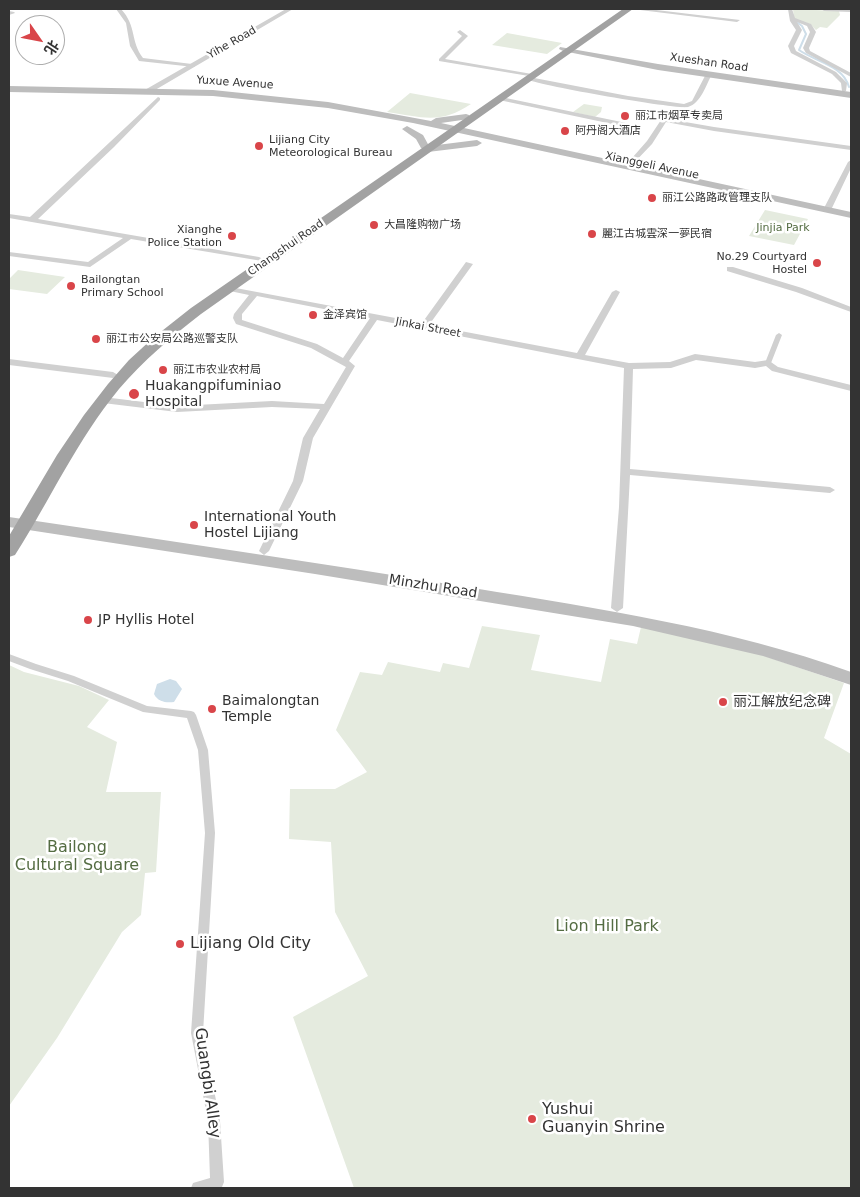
<!DOCTYPE html>
<meta charset="utf-8">
<style>
body{margin:0}
#map{position:relative;width:860px;height:1197px;overflow:hidden;background:#fff;font-family:"DejaVu Sans","Noto Sans SC",sans-serif}
canvas{display:block}
.frame{position:absolute;inset:0;border:10px solid #333;pointer-events:none}
.north{position:absolute;left:15px;top:15px;width:50px;height:50px;box-sizing:border-box;background:#fff;border:1px solid #adadad;border-radius:50%;rotate:123deg;font-size:14px;font-weight:700;line-height:20px;text-align:center;color:#333}
.north::after{content:'';display:block;margin:auto;width:18px;height:22px;background:#d94549;clip-path:polygon(50% 0,100% 100%,50% 72%,0 100%)}
</style>
<div id="map">
<canvas width="860" height="1197"></canvas>
<div class="frame"></div>
<div class="north">北</div>
</div>
<script>
const g = document.querySelector('canvas').getContext('2d');
g.lineJoin = 'round';
function fill(path, color) {
  g.fillStyle = color;
  g.fill(path, 'evenodd');
}
function stroke(path, color, width, dash) {
  g.strokeStyle = color;
  g.lineWidth = width;
  g.lineCap = dash ? 'butt' : 'round';
  g.setLineDash(dash || []);
  g.stroke(path);
}
function drawText(font, color, halo, rows, align = 'center') {
  g.font = font + ' "DejaVu Sans","Noto Sans SC",sans-serif';
  g.lineWidth = 5;
  g.setLineDash([]);
  g.textBaseline = 'middle';
  g.strokeStyle = halo;
  g.fillStyle = color;
  for (const [text, x, y, turn = 0] of rows) {
    g.save();
    g.translate(x, y);
    g.rotate((+turn || 0) * Math.PI / 180);
    g.textAlign = isNaN(turn) ? turn : align;
    if (halo) g.strokeText(text, 0, 0);
    g.fillText(text, 0, 0);
    g.restore();
  }
}
fill(new Path2D(`
 M 793,9 L 839,11 L 840,15 L 827,28 L 820,27 L 816,30 L 810,24 L 794,19 Z
 M 507,33 L 562,43 L 547,54 L 492,45 Z
 M 410,93 L 471,104 C 440,125 422,117 387,112 Z
 M 584,104 L 602,107 L 601,112 L 595,117 L 573,112 Z
 M 765,210 L 808,219 L 794,245 L 749,236 Z
 M 18,270 L 65,277 L 47,294 L 9,289 L 9,279 Z
 M 482,626 L 540,635 L 531,670 L 601,682 L 610,639 L 637,644 L 641,627 L 735,646 L 844,683 L 824,738 L 851,754 L 851,1188 L 354,1188 L 293,1017 L 368,976 L 335,912 L 331,842 L 289,839 L 290,789 L 335,789 L 367,772 L 336,730 L 360,672 L 382,675 L 388,662 L 440,672 L 443,663 L 469,668 Z
 M 9,665 L 24,672 L 79,686 L 109,700 L 87,727 L 117,742 L 106,792 L 161,792 L 156,872 L 145,873 L 141,915 L 122,932 L 57,1038 L 9,1106 Z`), '#e5ebdf');
fill(new Path2D(`
 M 170,679 L 176,681 L 182,689 L 174,702 C 166,703 158,702 154,694 L 157,684 Z`), '#cedee9');
stroke(new Path2D(`
 M 794,20 L 802,26 L 806,34 L 799,50 C 816,62 843,65 849,87`), '#cedee9', 2);
fill(new Path2D(`
 M 779,333 L 782,335 L 771,363 L 768,365 L 766,364 L 765,363 L 776,335 Z
 M 9,654 L 36,664 L 74,676 L 147,706 L 191,711 L 194,712 L 196,715 L 208,750 L 215,833 L 203,1033 L 220,1121 L 224,1182 L 222,1187 L 218,1188 L 191,1188 L 193,1183 L 210,1178 L 208,1121 L 191,1033 L 205,833 L 198,750 L 187,718 L 143,712 L 68,681 L 30,669 L 9,661 Z`), '#d0d0d0');
fill(new Path2D(`
 M 116,9 L 121,9 C 137,26 130,41 143,58 L 192,64 L 195,66 L 194,67 L 139,61 L 130,46 L 126,23 Z
 M 632,9 L 648,9 L 740,20 L 737,22 Z
 M 788,9 L 792,9 L 795,18 L 811,24 L 816,32 L 809,48 L 810,51 L 851,73 L 851,77 L 806,53 L 803,48 L 810,32 L 807,26 L 797,22 L 802,30 L 794,46 L 796,51 L 836,72 L 847,83 L 846,91 L 842,91 L 841,83 L 832,74 L 791,53 L 788,46 L 796,30 L 790,21 Z
 M 9,11 L 14,12 L 15,13 L 9,15 Z
 M 460,30 L 468,36 L 445,59 L 532,74 L 529,76 L 439,61 L 439,59 L 462,36 L 457,32 Z
 M 709,72 L 712,74 C 706,85 701,103 688,107 C 679,110 536,85 526,79 L 529,77 L 628,96 L 684,104 L 692,101 L 706,74 Z
 M 158,97 L 160,98 L 160,100 L 114,147 L 38,219 L 259,257 L 263,259 L 262,261 L 131,239 L 90,267 L 9,256 L 9,252 L 88,262 L 123,238 L 9,218 L 9,214 L 30,217 Z
 M 501,97 L 631,124 L 634,126 L 631,128 L 499,100 L 498,99 Z
 M 667,113 L 670,115 L 668,119 L 714,127 L 851,146 L 851,150 L 714,131 L 666,122 L 652,144 L 629,168 L 625,168 L 625,166 L 647,141 L 665,114 Z
 M 851,160 L 851,168 L 831,210 L 824,212 L 823,210 L 848,162 Z
 M 466,262 L 473,264 L 429,325 L 577,353 L 612,292 L 616,290 L 620,292 L 585,355 L 629,363 L 670,362 L 695,354 L 755,362 L 768,360 L 778,367 L 851,385 L 851,391 L 772,371 L 766,366 L 755,368 L 696,360 L 671,368 L 633,369 L 630,469 L 830,487 L 835,490 L 830,493 L 630,475 L 623,608 L 617,612 L 611,608 L 619,507 L 624,368 L 377,320 L 349,361 L 355,366 L 313,438 L 303,481 L 269,551 L 264,555 L 259,551 L 293,481 L 303,438 L 320,409 L 272,407 L 177,412 L 103,403 L 98,400 L 103,397 L 177,406 L 272,401 L 324,404 L 346,367 L 311,348 L 236,324 L 233,318 L 234,314 L 249,295 L 225,290 L 225,286 L 422,323 ZM 257,296 L 370,318 L 343,358 L 317,344 L 242,320 L 242,314 Z
 M 727,267 L 733,267 L 802,288 L 851,307 L 851,312 L 796,292 L 727,271 Z
 M 9,359 L 113,372 L 118,375 L 113,378 L 9,365 Z`), '#d0d0d0');
fill(new Path2D(`
 M 286,9 L 293,9 L 150,93 L 143,91 Z
 M 821,9 L 851,9 L 851,12 L 824,11 Z`), '#d0d0d0');
fill(new Path2D(`
 M 560,47 L 658,64 L 851,92 L 851,98 L 658,70 L 563,51 L 559,49 Z
 M 9,86 L 213,90 L 328,102 L 431,121 L 436,118 L 466,114 L 469,115 L 469,119 L 441,123 L 851,212 L 851,218 L 413,123 L 328,108 L 213,96 L 9,92 Z
 M 407,126 L 423,135 L 429,146 L 477,140 L 482,143 L 477,146 L 428,152 L 421,148 L 416,139 L 402,129 Z
 M 9,517 C 164,540 319,563 473,588 C 601,609 729,628 851,672 L 851,685 L 763,656 L 633,626 L 315,574 L 9,527 Z`), '#bdbdbd');
fill(new Path2D(`
 M 623,9 L 633,9 L 201,314 C 171,337 143,361 119,389 C 77,440 50,500 15,555 L 9,557 L 9,536 L 57,455 L 84,415 L 108,384 L 129,360 L 153,338 L 191,308 Z`), '#a2a2a2');
for (const [x, y, r, color] of [
 [625,116,5,"#d94549"],
 [565,131,5,"#d94549"],
 [259,146,5,"#d94549"],
 [652,198,5,"#d94549"],
 [374,225,5,"#d94549"],
 [592,234,5,"#d94549"],
 [232,236,5,"#d94549"],
 [817,263,5,"#d94549"],
 [71,286,5,"#d94549"],
 [313,315,5,"#d94549"],
 [96,339,5,"#d94549"],
 [163,370,5,"#d94549"],
 [134,394,6,"#d94549"],
 [194,525,5,"#d94549"],
 [88,620,5,"#d94549"],
 [723,702,5,"#d94549"],
 [212,709,5,"#d94549"],
 [180,944,5,"#d94549"],
 [532,1119,5,"#d94549"]
]) {
  const dot = new Path2D();
  dot.arc(x, y, r, 0, 2 * Math.PI);
  g.fillStyle = color;
  g.fill(dot);
  stroke(dot, '#fff', 2);
}
drawText('11px', '#333', '#fff', [
 ["Yihe Road",232,43,-30],
 ["Xueshan Road",709,63,8],
 ["Yuxue Avenue",235,83,4],
 ["Xianggeli Avenue",652,166,12],
 ["Changshui Road",286,248,-35],
 ["Jinkai Street",428,328,11]
]);
drawText('11px', '#333', '#fff', [
 ["丽江市烟草专卖局",635,116],
 ["阿丹阁大酒店",575,131],
 ["Lijiang City",269,140],
 ["Meteorological Bureau",269,153],
 ["丽江公路路政管理支队",662,198],
 ["大昌隆购物广场",384,225],
 ["Xianghe",222,230,"right"],
 ["Police Station",222,243,"right"],
 ["麗江古城雲深一夢民宿",602,234],
 ["No.29 Courtyard",807,257,"right"],
 ["Hostel",807,270,"right"],
 ["Bailongtan",81,280],
 ["Primary School",81,293],
 ["金泽宾馆",323,315],
 ["丽江市公安局公路巡警支队",106,339],
 ["丽江市农业农村局",173,370]
], 'left');
drawText('11px', '#546c42', '#fff', [
 ["Jinjia Park",783,228]
]);
drawText('14px', '#333', '#fff', [
 ["Huakangpifuminiao",145,386],
 ["Hospital",145,402],
 ["International Youth",204,517],
 ["Hostel Lijiang",204,533],
 ["JP Hyllis Hotel",98,620],
 ["Baimalongtan",222,701],
 ["Temple",222,717],
 ["丽江解放纪念碑",733,702]
], 'left');
drawText('14px', '#333', '#fff', [
 ["Minzhu Road",433,587,9]
]);
drawText('16px', '#546c42', '#fff', [
 ["Bailong",77,848],
 ["Cultural Square",77,866],
 ["Lion Hill Park",607,927]
]);
drawText('16px', '#333', '#fff', [
 ["Lijiang Old City",190,944],
 ["Yushui",542,1110],
 ["Guanyin Shrine",542,1128]
], 'left');
drawText('16px', '#333', '#fff', [
 ["Guangbi Alley",207,1083,82]
]);
</script>
